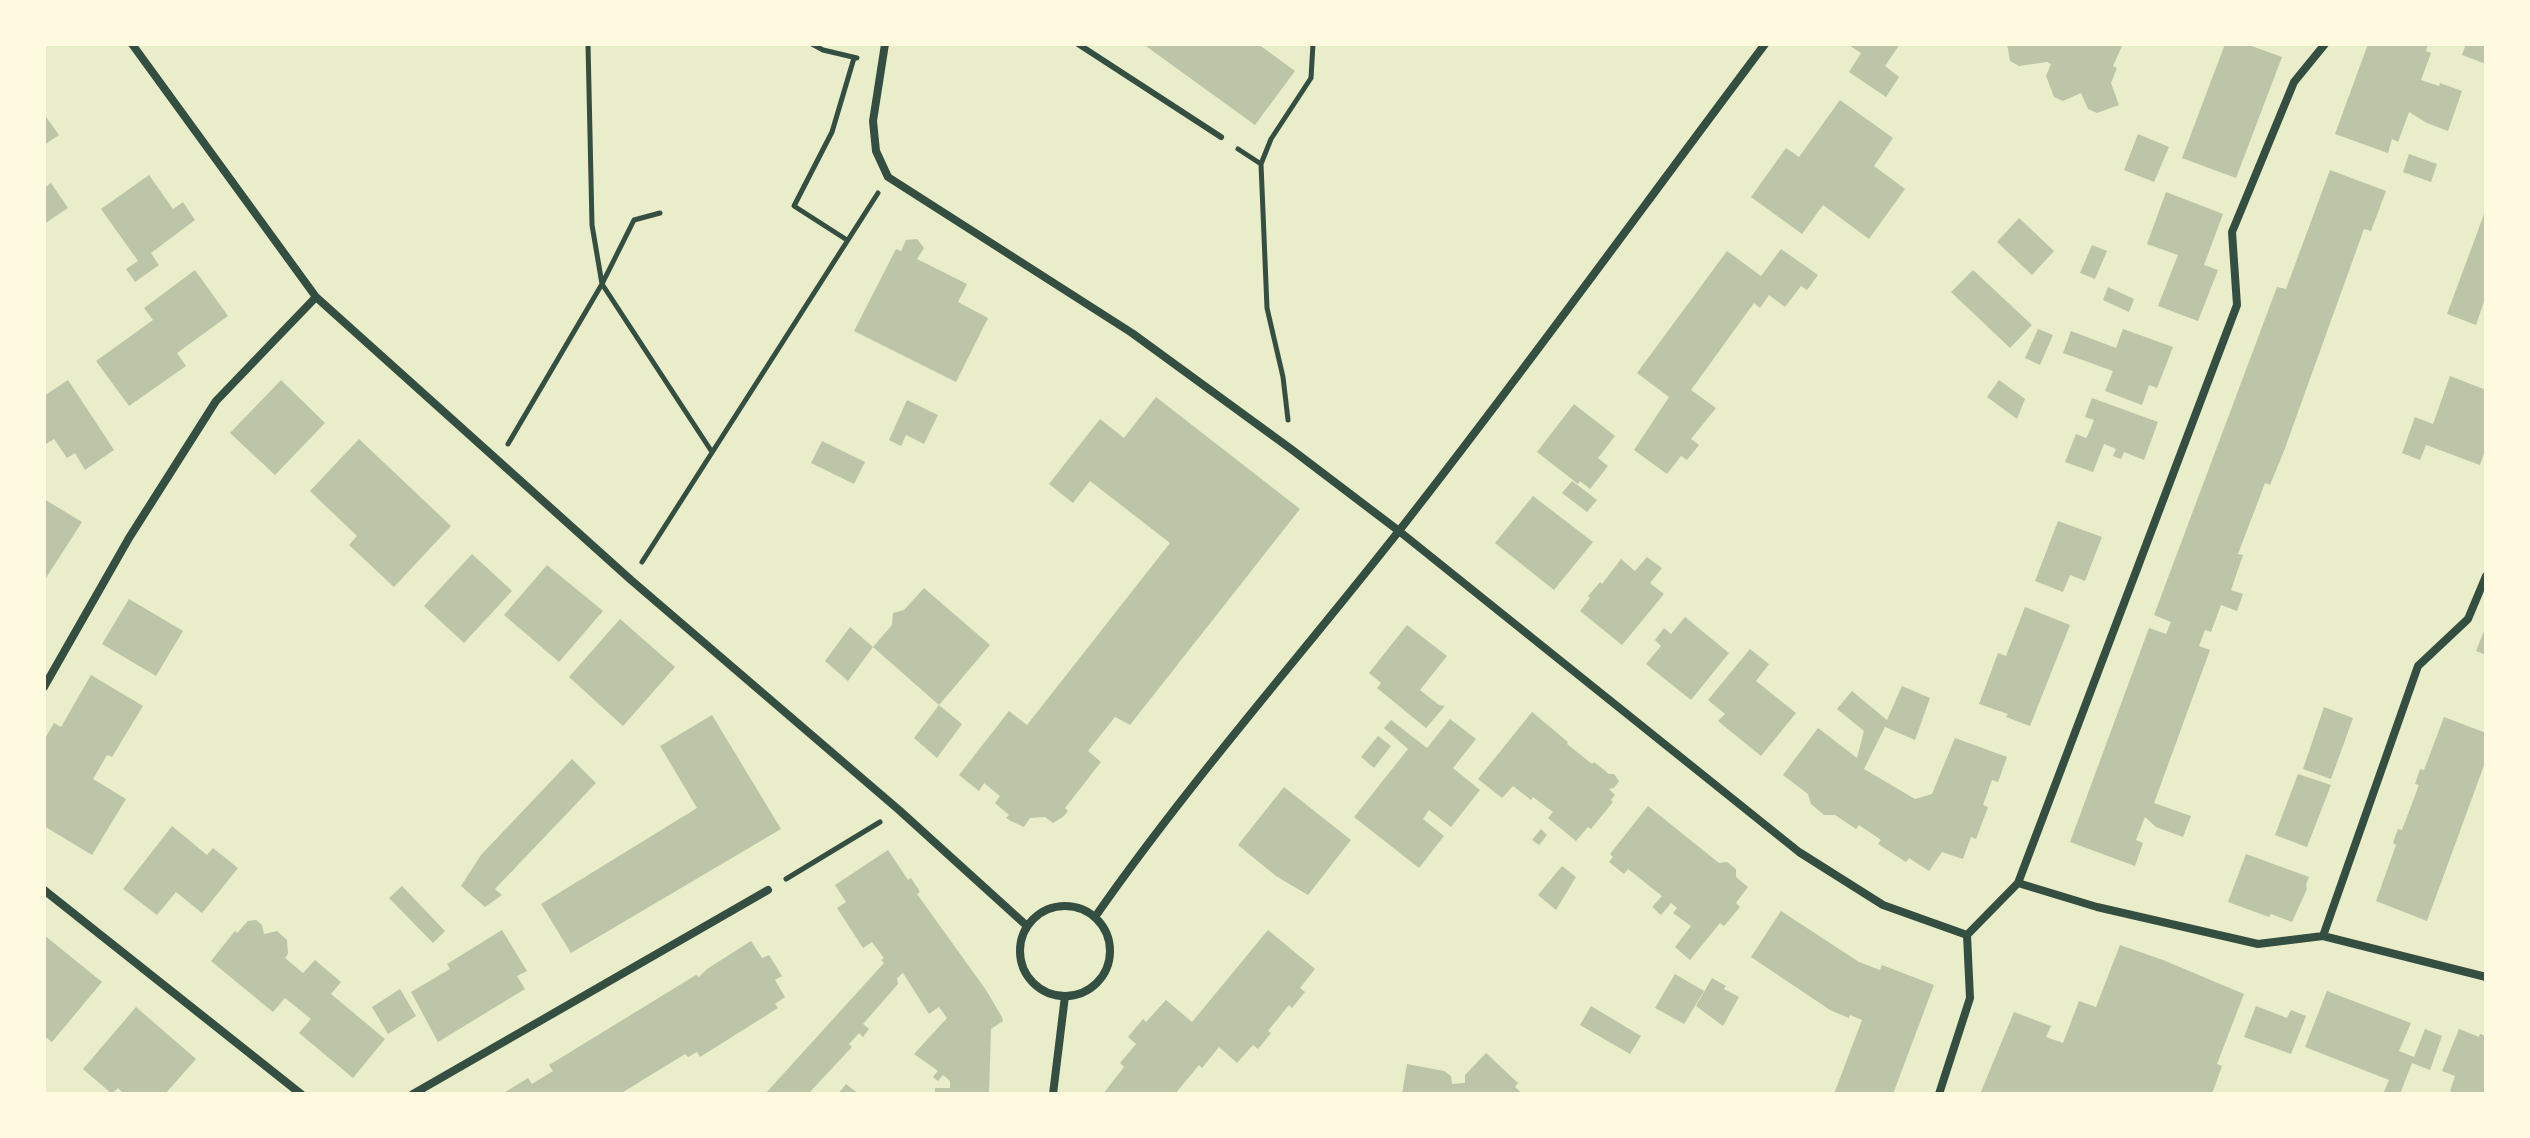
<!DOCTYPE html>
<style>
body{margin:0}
#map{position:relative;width:2530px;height:1138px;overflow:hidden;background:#e9edc9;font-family:Mulish,sans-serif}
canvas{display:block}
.frame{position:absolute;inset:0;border:46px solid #fefae0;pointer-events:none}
</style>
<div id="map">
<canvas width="2530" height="1138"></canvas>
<div class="frame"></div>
</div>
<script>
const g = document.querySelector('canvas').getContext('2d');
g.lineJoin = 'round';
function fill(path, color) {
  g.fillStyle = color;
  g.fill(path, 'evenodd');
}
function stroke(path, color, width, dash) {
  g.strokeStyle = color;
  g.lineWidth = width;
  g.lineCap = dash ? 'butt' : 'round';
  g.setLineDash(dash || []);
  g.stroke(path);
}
fill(new Path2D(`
 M 1143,44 L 1258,44 L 1295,71 L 1255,125 Z
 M 1847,44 L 1900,44 L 1885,66 L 1899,77 L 1886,97 L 1849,72 L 1861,53 Z
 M 2007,44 L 2123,44 L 2113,66 L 2117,68 L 2111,83 L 2119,105 L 2097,113 L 2088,109 L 2081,93 L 2063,101 L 2054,97 L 2046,76 L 2051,64 L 2047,62 L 2019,66 L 2010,61 Z
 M 2225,44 L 2246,44 L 2282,57 L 2236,178 L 2182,158 Z
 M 2368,44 L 2428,44 L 2426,51 L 2431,53 L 2421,80 L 2439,86 L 2440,83 L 2462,91 L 2448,131 L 2427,123 L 2409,112 L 2398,142 L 2392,139 L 2388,153 L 2335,134 Z
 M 2466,44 L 2486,44 L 2486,64 L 2462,55 Z
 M 1840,100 L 1893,138 L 1874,166 L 1905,189 L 1869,239 L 1823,205 L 1802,234 L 1751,197 L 1786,148 L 1799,157 Z
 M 44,114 L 59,135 L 44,145 Z
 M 2138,134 L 2169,147 L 2154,182 L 2124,170 Z
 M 2409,154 L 2437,164 L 2431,182 L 2403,172 Z
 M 2330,170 L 2386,191 L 2371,231 L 2364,229 L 2284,451 L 2270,485 L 2265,483 L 2238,554 L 2243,555 L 2231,590 L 2243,594 L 2237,611 L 2221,605 L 2211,632 L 2205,630 L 2199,646 L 2210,650 L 2154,803 L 2191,816 L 2183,837 L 2156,827 L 2145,817 L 2136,840 L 2143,843 L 2135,866 L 2070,842 L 2149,628 L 2166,634 L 2171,622 L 2154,615 L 2277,287 L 2286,289 Z
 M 149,175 L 173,209 L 183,202 L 195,220 L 151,253 L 159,265 L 135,282 L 126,269 L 138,261 L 101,209 Z
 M 51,183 L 68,208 L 44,224 L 44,188 Z
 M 2166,192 L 2223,214 L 2204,265 L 2218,270 L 2198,321 L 2158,306 L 2178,255 L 2147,244 Z
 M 2486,209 L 2486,296 L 2476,325 L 2447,314 Z
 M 2019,218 L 2054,251 L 2032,275 L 1997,242 Z
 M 917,239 L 924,248 L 917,259 L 967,284 L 958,302 L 988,318 L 956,382 L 854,331 L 896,249 L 901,251 L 906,240 Z
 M 2092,245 L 2107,251 L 2095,279 L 2080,273 Z
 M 1781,249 L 1818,275 L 1807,290 L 1801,286 L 1785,307 L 1769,295 L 1760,308 L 1754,303 L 1691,390 L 1716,408 L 1691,439 L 1699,445 L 1687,460 L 1681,456 L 1667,474 L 1634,450 L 1669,397 L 1637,373 L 1727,251 L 1761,276 Z
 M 195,270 L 228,316 L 177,353 L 186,366 L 129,406 L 96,361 L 153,320 L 144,308 Z
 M 1973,270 L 2032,325 L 2010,348 L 1951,292 Z
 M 2108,287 L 2134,299 L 2129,312 L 2103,300 Z
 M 2038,329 L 2053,335 L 2040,365 L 2025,358 Z
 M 2123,329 L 2173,347 L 2157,388 L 2149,385 L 2142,405 L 2105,391 L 2113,371 L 2063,353 L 2071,331 L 2116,348 Z
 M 2450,376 L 2486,390 L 2486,448 L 2480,465 L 2426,445 L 2420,460 L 2402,453 L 2415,417 L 2433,424 Z
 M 68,380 L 114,450 L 85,470 L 75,453 L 67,458 L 54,439 L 46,444 L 44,441 L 44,396 Z
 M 281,380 L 325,423 L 275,475 L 230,433 Z
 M 1999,380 L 2025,399 L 2017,419 L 1987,397 Z
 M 1156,397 L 1300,509 L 1130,725 L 1115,717 L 1088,751 L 1101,762 L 1065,808 L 1068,811 L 1063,817 L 1053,823 L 1045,817 L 1030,818 L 1024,827 L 1011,821 L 1006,818 L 1009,815 L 995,803 L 1000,796 L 984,783 L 979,791 L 959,775 L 1009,711 L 1027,725 L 1170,543 L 1090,481 L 1073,503 L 1049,484 L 1100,419 L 1124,438 Z
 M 2092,398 L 2158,422 L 2144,460 L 2124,452 L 2121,459 L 2113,456 L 2116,449 L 2104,444 L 2093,472 L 2065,462 L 2076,434 L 2086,438 L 2088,435 L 2094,420 L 2085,417 Z
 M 907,400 L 938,415 L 924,444 L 906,435 L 901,446 L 889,440 Z
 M 1574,404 L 1615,436 L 1598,458 L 1608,466 L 1590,489 L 1580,481 L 1578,484 L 1537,452 Z
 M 359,439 L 451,526 L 394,587 L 349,545 L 357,536 L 310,491 Z
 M 822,441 L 865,462 L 854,484 L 811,463 Z
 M 1572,481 L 1597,500 L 1587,512 L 1562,493 Z
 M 1533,496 L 1593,542 L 1554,590 L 1495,543 Z
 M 44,499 L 82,522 L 44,581 Z
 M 2058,521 L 2102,537 L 2085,581 L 2070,575 L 2063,592 L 2035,581 Z
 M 472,554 L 512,591 L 464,643 L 424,606 Z
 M 1647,557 L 1662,568 L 1650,583 L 1664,594 L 1622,645 L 1580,611 L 1590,598 L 1588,596 L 1600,582 L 1602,584 L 1621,559 L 1635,571 Z
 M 547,565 L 603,611 L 559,662 L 504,615 Z
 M 924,588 L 990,645 L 939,705 L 873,647 L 892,625 L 893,613 L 904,610 Z
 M 129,599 L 183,631 L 156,676 L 102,644 Z
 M 2025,607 L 2070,625 L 2030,726 L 2006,717 L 2008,714 L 1979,704 L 1998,653 L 2006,656 Z
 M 1685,617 L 1729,653 L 1691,700 L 1646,664 L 1661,646 L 1655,640 L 1664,628 L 1671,634 Z
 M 620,619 L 675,667 L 623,726 L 569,677 Z
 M 1407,625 L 1447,656 L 1420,690 L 1439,705 L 1445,706 L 1426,728 L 1377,688 L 1381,683 L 1369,673 Z
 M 2486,626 L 2486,655 L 2476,651 Z
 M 850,627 L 873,647 L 848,681 L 825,661 Z
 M 1750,649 L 1769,664 L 1756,681 L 1796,713 L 1761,756 L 1718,721 L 1725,714 L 1708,700 Z
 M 91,675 L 143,706 L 112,757 L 107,755 L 93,779 L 126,799 L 92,855 L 44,826 L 44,740 L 54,723 L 61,727 Z
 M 1902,686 L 1930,698 L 1915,740 L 1885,727 L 1864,769 L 1915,799 L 1932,794 L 1955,738 L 2007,757 L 1998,782 L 1992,780 L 1983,805 L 1988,807 L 1976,839 L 1971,837 L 1963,859 L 1942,852 L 1929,871 L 1909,858 L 1906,862 L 1878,844 L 1881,840 L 1859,825 L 1856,829 L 1835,815 L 1824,815 L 1811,804 L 1808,794 L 1783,775 L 1818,728 L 1857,758 L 1864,731 L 1837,709 L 1852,691 L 1887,720 Z
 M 939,705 L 962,724 L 937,758 L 914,738 Z
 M 2324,707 L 2353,718 L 2331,779 L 2303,769 Z
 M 1532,712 L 1568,742 L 1567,744 L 1592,764 L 1594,762 L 1609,774 L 1614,774 L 1619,781 L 1614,788 L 1609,789 L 1615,795 L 1611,800 L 1613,802 L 1591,829 L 1588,827 L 1576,841 L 1548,818 L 1553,812 L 1533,797 L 1531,800 L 1513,786 L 1502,798 L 1478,779 Z
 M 712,715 L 781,829 L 571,953 L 541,904 L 697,808 L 660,746 Z
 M 2444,717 L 2486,733 L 2486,760 L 2427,921 L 2376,901 L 2396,845 L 2393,843 L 2398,829 L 2402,830 L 2419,785 L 2415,784 L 2420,769 L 2424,770 Z
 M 1450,719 L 1476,739 L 1453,768 L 1480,790 L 1451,827 L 1429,810 L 1423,819 L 1444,836 L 1419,868 L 1354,817 L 1408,749 L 1384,728 L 1391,720 L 1427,748 Z
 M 1378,736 L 1391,746 L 1374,768 L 1361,757 Z
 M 572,759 L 596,783 L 495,889 L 502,895 L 485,907 L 461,886 L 481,855 Z
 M 2298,774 L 2331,785 L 2307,847 L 2275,835 Z
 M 1284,787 L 1351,840 L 1308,895 L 1276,876 L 1238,845 Z
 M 1648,806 L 1719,863 L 1727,862 L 1736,869 L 1736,877 L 1748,887 L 1736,903 L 1740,907 L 1724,926 L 1720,923 L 1690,960 L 1675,947 L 1691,926 L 1673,913 L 1677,908 L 1671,903 L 1661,915 L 1652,907 L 1662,896 L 1628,869 L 1624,874 L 1609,862 L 1613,857 L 1610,854 Z
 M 172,826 L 207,855 L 213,848 L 238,868 L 202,913 L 176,892 L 157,915 L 123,889 Z
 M 1541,829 L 1547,835 L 1539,845 L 1532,840 Z
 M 888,850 L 908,880 L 911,878 L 920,892 L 917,894 L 986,990 L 1002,1017 L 1003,1021 L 991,1029 L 989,1094 L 935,1094 L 935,1088 L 950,1088 L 950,1081 L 943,1075 L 938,1081 L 933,1077 L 938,1071 L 914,1054 L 947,1018 L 939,1007 L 929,1014 L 903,973 L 897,978 L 898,984 L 863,1024 L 869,1029 L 863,1037 L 859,1033 L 849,1044 L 852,1047 L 808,1094 L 765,1094 L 884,963 L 881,960 L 884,958 L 872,942 L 863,948 L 837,908 L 846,902 L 835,885 Z
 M 2246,854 L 2309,877 L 2306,885 L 2307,889 L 2292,922 L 2271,914 L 2269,917 L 2228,902 Z
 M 1562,866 L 1576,877 L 1556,910 L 1538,895 Z
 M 402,886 L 445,931 L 433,943 L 389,898 Z
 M 1781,911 L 1859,962 L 1880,970 L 1882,965 L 1934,985 L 1893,1094 L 1834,1094 L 1862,1020 L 1850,1015 L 1849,1018 L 1830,1010 L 1751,957 Z
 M 256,920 L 262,925 L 264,934 L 277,931 L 287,940 L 288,954 L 285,958 L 303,973 L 315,960 L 341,982 L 331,994 L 385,1039 L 353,1078 L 299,1033 L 311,1019 L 285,998 L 273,1012 L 211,961 L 235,931 L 237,933 L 248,921 Z
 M 502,930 L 527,971 L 517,976 L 525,989 L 438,1042 L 411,992 L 450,969 L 447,964 Z
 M 1268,930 L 1315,969 L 1300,988 L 1305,992 L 1292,1008 L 1289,1005 L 1268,1031 L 1271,1033 L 1258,1049 L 1253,1045 L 1237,1063 L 1219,1047 L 1202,1068 L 1199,1065 L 1175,1094 L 1103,1094 L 1124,1067 L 1120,1063 L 1136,1044 L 1128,1037 L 1143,1019 L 1146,1022 L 1166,1000 L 1192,1022 Z
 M 44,935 L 102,982 L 52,1042 L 44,1036 Z
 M 751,941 L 762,958 L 769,955 L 782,976 L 775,980 L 785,997 L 775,1004 L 778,1008 L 700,1057 L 697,1052 L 688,1057 L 685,1054 L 620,1094 L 502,1094 L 528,1078 L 532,1084 L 553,1071 L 549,1065 L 696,975 L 699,977 L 707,969 Z
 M 2120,945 L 2163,960 L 2244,994 L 2217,1064 L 2222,1066 L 2212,1094 L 1980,1094 L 2014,1012 L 2051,1026 L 2046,1037 L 2063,1043 L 2079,1001 L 2096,1007 Z
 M 1675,974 L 1704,991 L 1684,1024 L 1655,1008 Z
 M 1712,978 L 1726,986 L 1724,989 L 1739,997 L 1723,1026 L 1696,1006 Z
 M 400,989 L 416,1016 L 388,1034 L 372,1007 Z
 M 2327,991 L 2411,1023 L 2399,1051 L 2414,1057 L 2425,1029 L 2442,1036 L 2430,1070 L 2412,1063 L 2400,1094 L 2383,1094 L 2389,1080 L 2305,1047 Z
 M 1591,1006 L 1641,1036 L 1630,1054 L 1580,1025 Z
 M 2256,1006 L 2287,1018 L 2291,1010 L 2306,1016 L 2291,1054 L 2244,1037 Z
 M 136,1007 L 196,1059 L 165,1094 L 124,1094 L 118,1088 L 112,1094 L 83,1069 Z
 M 2459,1029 L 2479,1037 L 2480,1034 L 2486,1036 L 2486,1094 L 2457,1094 L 2450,1091 L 2455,1076 L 2442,1071 Z
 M 1486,1053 L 1518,1083 L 1515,1087 L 1523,1094 L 1402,1094 L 1407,1064 L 1444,1071 L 1451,1076 L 1452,1084 L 1465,1083 L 1465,1075 Z
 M 846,1084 L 859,1094 L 838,1094 Z`), '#bcc5a7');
stroke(new Path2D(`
 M 588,44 L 592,225 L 602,284 L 712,452
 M 812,44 L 823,50 L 857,58
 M 1238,149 L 1261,164 L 1271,139 L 1311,78 L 1313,44
 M 1261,164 L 1267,308 L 1283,377 L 1288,420
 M 847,240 L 794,206 L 832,132 L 854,58
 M 508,444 L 602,284 L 634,220 L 660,213
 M 642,562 L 878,193
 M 786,879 L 880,822`), '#344e41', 5);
stroke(new Path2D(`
 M 1078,44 L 1221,137`), '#344e41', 6);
stroke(new Path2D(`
 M 132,44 L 316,297 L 631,580 L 899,810 L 1027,926
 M 885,44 L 873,121 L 876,151 L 888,177 L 1132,333 L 1291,449 L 1399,531 L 1799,852 L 1883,905 L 1967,935
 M 44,687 L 129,538 L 216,401 L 316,297
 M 2018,883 L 2097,907 L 2258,944 L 2323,936 L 2486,977
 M 44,890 L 301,1094
 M1020 951a45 45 0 1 1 90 0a45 45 0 1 1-90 0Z
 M 1095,917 C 1190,781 1300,657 1402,527 C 1526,369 1644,205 1765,44
 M 2323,936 L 2418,666 L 2468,619 L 2486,576
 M 413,1094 L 768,890
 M 1053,1094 L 1065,996
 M 1939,1094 L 1970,998 L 1967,935 L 2018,883 L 2237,305 L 2232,232 L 2294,82 L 2325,44`), '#344e41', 8);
</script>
